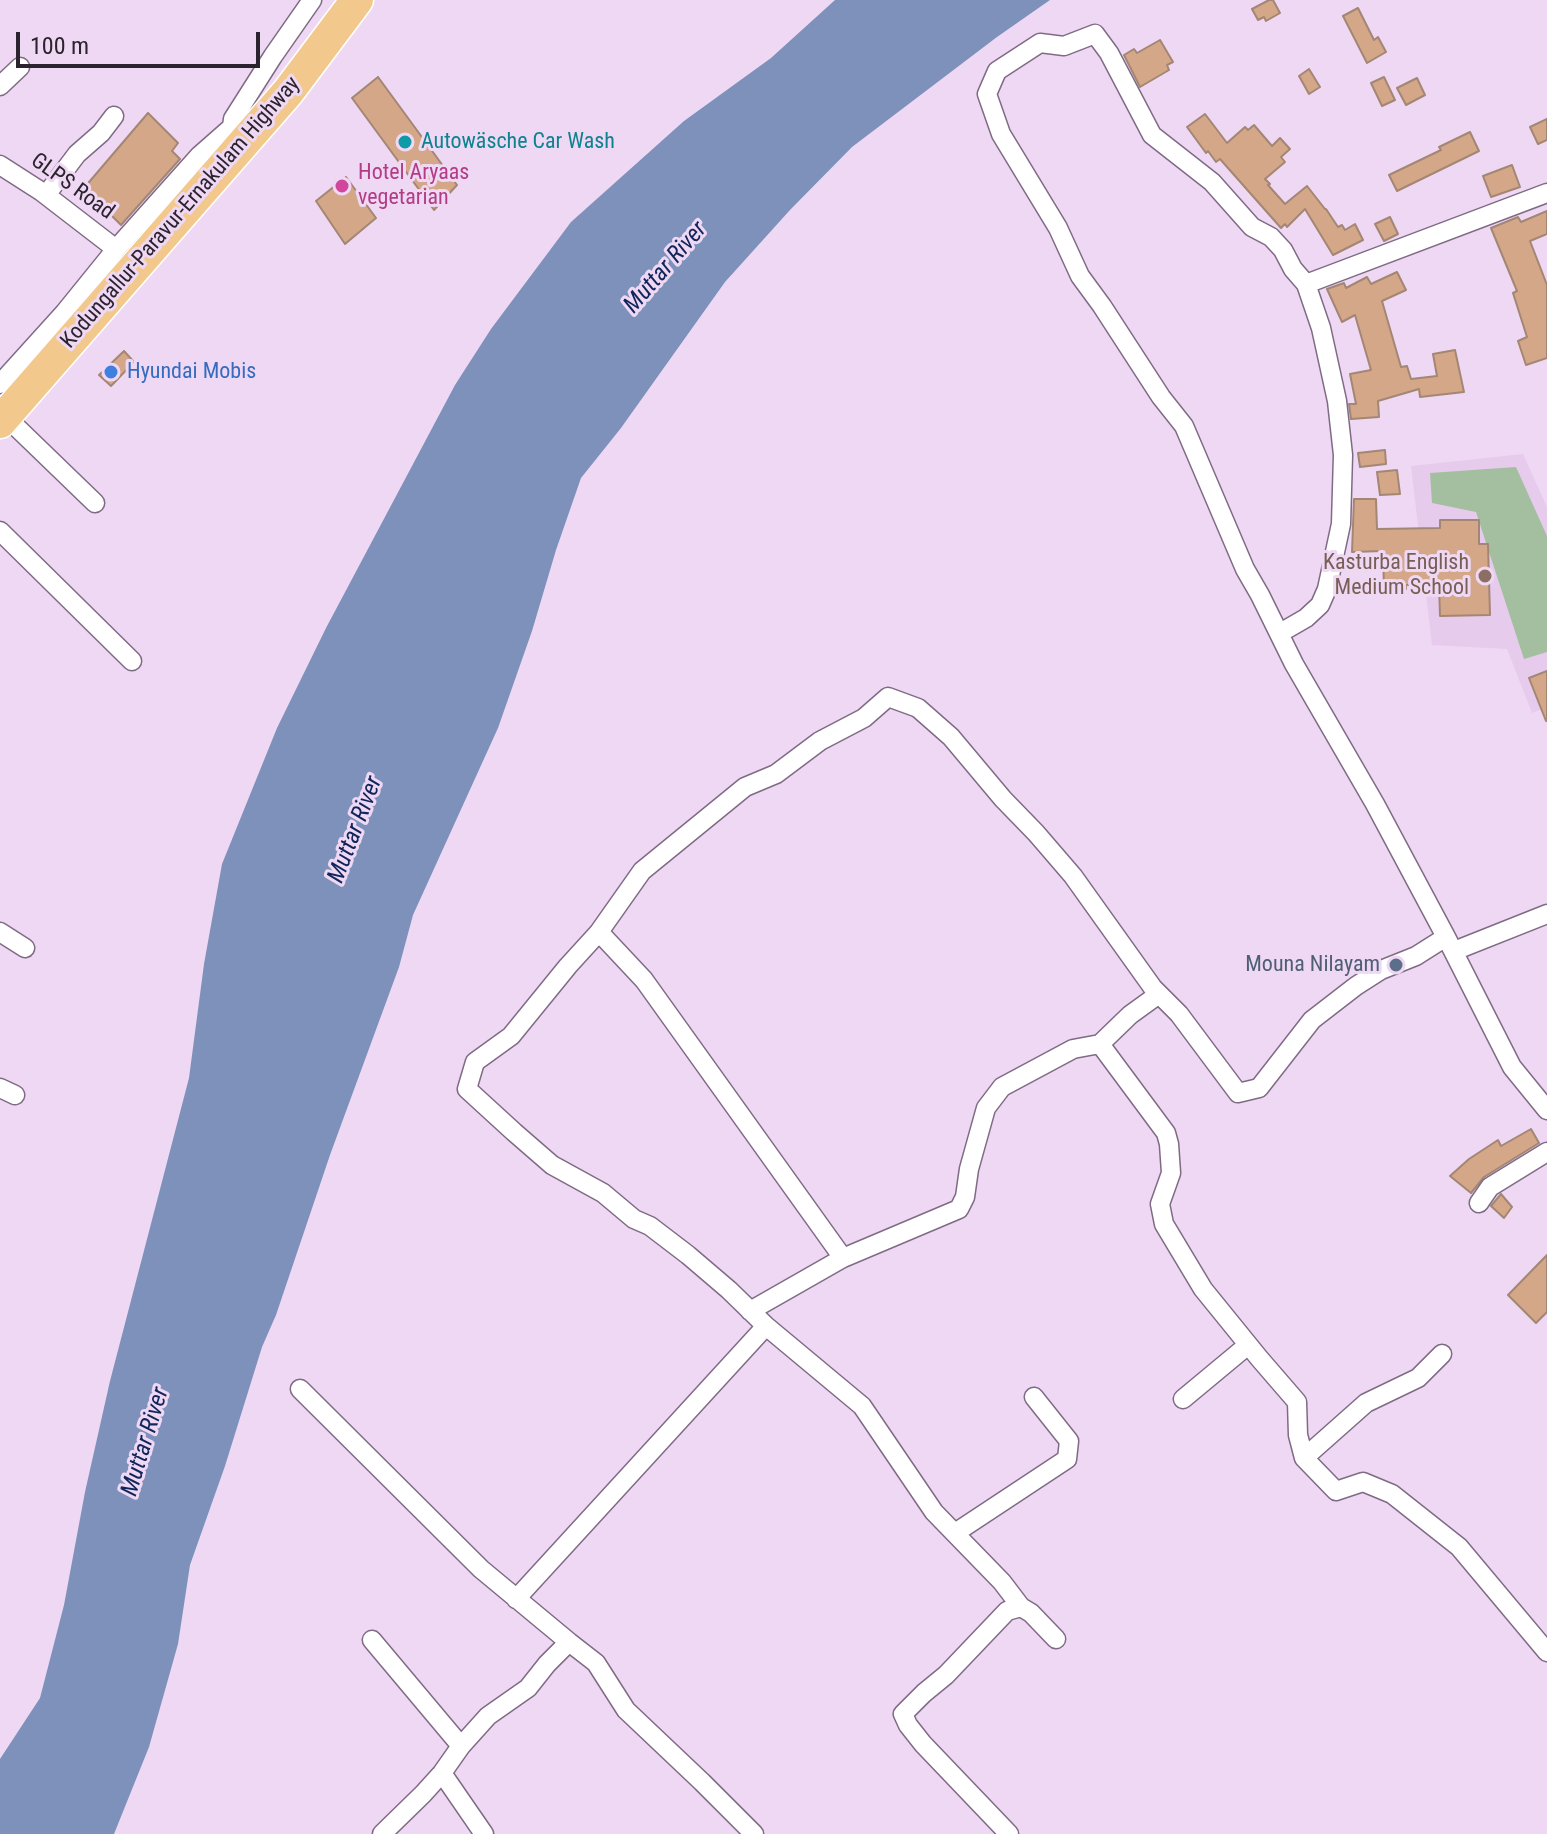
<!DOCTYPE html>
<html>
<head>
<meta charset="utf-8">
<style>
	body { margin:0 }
	#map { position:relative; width:1547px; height:1834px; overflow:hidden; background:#efd8f4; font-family:"Roboto Condensed",sans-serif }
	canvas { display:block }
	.scale { position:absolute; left:16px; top:32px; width:244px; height:36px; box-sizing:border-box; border:4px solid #2b232d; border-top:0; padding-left:10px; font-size:24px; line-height:28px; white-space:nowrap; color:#2b232d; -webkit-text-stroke:6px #efd8f4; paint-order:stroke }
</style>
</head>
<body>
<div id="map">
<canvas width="1547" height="1834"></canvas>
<div class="scale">100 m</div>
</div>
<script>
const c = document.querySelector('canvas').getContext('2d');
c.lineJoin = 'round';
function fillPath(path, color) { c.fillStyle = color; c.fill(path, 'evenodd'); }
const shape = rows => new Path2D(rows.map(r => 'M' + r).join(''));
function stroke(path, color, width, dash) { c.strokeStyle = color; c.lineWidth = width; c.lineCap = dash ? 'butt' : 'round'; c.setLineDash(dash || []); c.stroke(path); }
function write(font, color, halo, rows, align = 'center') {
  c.font = font + ' "Roboto Condensed",sans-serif'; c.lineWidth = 6; c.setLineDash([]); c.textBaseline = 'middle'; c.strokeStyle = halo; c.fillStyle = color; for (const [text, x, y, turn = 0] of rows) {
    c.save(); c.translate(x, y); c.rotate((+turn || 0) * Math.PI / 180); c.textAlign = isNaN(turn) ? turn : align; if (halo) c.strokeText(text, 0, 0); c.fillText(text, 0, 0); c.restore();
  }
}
fillPath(shape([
	[1523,454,1547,507,1547,707,1532,713,1507,649,1432,645,1411,466]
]), '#e6cbec');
fillPath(shape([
	[1516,467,1547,536,1547,652,1524,659,1476,512,1432,503,1430,473]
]), '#a3bfa0');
fillPath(shape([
	[835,0,1050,0,997,37,852,147,790,210,725,282,621,428,581,478,556,550,532,631,498,728,413,915,399,967,330,1155,276,1315,262,1347,225,1466,190,1565,178,1644,149,1747,114,1834,0,1834,0,1759,40,1698,64,1605,85,1492,110,1381,189,1078,204,964,222,864,277,728,326,628,455,385,491,329,571,222,684,121,771,58]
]), '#7d91bb');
const building = shape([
	[1269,0,1273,0,1280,13,1266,21,1264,17,1258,20,1252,9,1269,0],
	[1358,8,1374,40,1378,37,1386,52,1367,63,1343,16,1358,8],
	[1160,40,1173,62,1167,65,1169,70,1140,87,1124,55,1134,49,1137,53,1160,40],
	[1309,69,1320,87,1309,94,1299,76,1309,69],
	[378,77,457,185,434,210,352,98,378,77],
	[1384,77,1395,100,1382,106,1371,83,1384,77],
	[1417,78,1425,95,1406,105,1397,88,1417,78],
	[148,113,178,143,172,151,180,159,121,225,84,188,148,113],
	[1205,114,1227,143,1245,127,1248,130,1254,125,1272,146,1280,138,1290,149,1281,157,1285,162,1265,179,1270,184,1268,185,1285,204,1307,186,1325,209,1326,209,1338,227,1342,225,1345,230,1355,224,1363,240,1333,255,1305,209,1287,227,1285,224,1281,228,1220,159,1216,162,1208,151,1206,153,1187,127,1205,114],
	[1547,119,1547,140,1538,144,1530,127,1547,119],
	[1470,132,1479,151,1397,191,1389,175,1441,150,1439,147,1470,132],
	[1512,165,1520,187,1491,197,1483,176,1512,165],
	[346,177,376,218,345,244,316,201,346,177],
	[1547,211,1547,234,1530,241,1547,285,1547,358,1526,365,1518,341,1527,337,1513,293,1517,291,1491,228,1518,217,1521,222,1547,211],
	[1390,217,1398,234,1384,241,1375,224,1390,217],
	[1397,272,1406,290,1382,301,1401,367,1407,366,1411,379,1437,376,1433,354,1455,350,1464,392,1420,397,1419,389,1378,401,1379,417,1351,419,1349,404,1356,404,1350,374,1371,370,1355,315,1342,322,1327,289,1344,283,1346,288,1367,277,1371,284,1397,272],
	[124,351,134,362,111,386,99,375,124,351],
	[1385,450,1386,464,1360,467,1358,453,1385,450],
	[1397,470,1400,494,1380,495,1377,472,1397,470],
	[1354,499,1376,499,1377,529,1440,528,1440,520,1479,520,1479,544,1488,544,1490,615,1440,616,1439,584,1406,585,1406,589,1384,590,1383,551,1352,552,1354,499],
	[1547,671,1547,721,1546,721,1529,678,1547,671],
	[1531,1129,1539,1143,1484,1177,1471,1193,1450,1176,1469,1159,1498,1140,1501,1146,1531,1129],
	[1501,1194,1512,1207,1504,1218,1491,1206,1501,1194],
	[1547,1255,1547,1312,1536,1323,1508,1295,1547,1255]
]);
fillPath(building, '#d5a789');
stroke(building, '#a38674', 2);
const minor = shape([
	[0,86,20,67],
	[0,165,42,192,116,249],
	[46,195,77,154,101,133,114,116],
	[1306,284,1293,269,1283,250,1271,237,1252,227,1212,182,1152,135,1109,53,1095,34,1064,46,1040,43,997,71,987,94,1001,134,1058,228,1080,276,1102,306,1161,397,1184,426,1245,569,1260,595,1294,664,1375,804,1446,937,1512,1067,1547,1110],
	[0,384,65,312,116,249,199,156,232,127,233,119,273,56,312,0],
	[5,416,95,503],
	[0,531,132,661],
	[1280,633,1306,618,1320,605,1327,589,1341,524,1343,455,1337,401,1321,328,1306,284,1547,193],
	[0,932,25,948],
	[599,932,644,980,843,1258],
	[1454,951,1547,914],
	[1100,1044,1166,1133,1169,1144,1171,1173,1160,1204,1164,1224,1203,1289,1259,1358,1297,1402,1298,1435,1304,1458,1336,1491,1363,1482,1392,1494,1459,1547,1547,1652],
	[0,1088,15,1095],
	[1479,1203,1490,1187,1547,1152],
	[750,1311,843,1258,959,1209,965,1197,969,1169,986,1108,1002,1087,1073,1049,1100,1044,1130,1015,1159,994],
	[300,1389,481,1569,569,1642],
	[1183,1399,1248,1345],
	[1304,1458,1366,1403,1418,1378,1442,1354],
	[955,1533,1067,1459,1069,1441,1034,1397],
	[516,1599,766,1326],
	[1021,1607,1002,1582,934,1512,862,1406,766,1326,729,1290,688,1255,650,1226,634,1219,603,1193,552,1165,514,1132,467,1089,475,1062,511,1036,568,966,599,932,642,871,745,787,776,774,820,741,864,718,888,697,918,708,951,737,1003,799,1036,833,1073,876,1153,988,1179,1014,1238,1093,1259,1088,1312,1020,1356,986,1381,970,1416,956,1446,937],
	[372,1640,461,1746],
	[442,1773,484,1834],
	[382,1834,423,1794,442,1773,461,1746,488,1716,528,1688,547,1664,569,1642,596,1663,626,1710,702,1782,754,1834],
	[1009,1834,923,1744,908,1725,903,1714,924,1693,946,1675,1007,1611,1021,1607,1031,1613,1056,1639]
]);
const trunk = shape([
	[0,422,288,92,357,0]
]);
stroke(minor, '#7f6b84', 21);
stroke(trunk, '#fff', 35);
stroke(minor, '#fff', 18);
stroke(trunk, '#f2c88c', 32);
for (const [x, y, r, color] of [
	[405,142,8,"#0f9aa8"],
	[342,186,8,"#d1479c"],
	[111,372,8,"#3f7fe0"],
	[1485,576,8,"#8d6e63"],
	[1396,965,8,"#5c6f8a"]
]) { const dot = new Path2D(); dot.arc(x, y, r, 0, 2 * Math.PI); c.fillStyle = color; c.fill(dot); stroke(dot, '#efd8f4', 3); }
write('22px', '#0d838f', '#efd8f4', [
	["Autowäsche Car Wash",421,142]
], 'left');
write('22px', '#b23c85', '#efd8f4', [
	["Hotel Aryaas",358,173],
	["vegetarian",358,198]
], 'left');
write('22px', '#2b232d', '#efd8f4', [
	["GLPS Road",72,187,36],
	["Kodungallur-Paravur-Ernakulam Highway",181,213,-49]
]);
write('22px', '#366cbe', '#efd8f4', [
	["Hyundai Mobis",127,372]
], 'left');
write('22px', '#785e54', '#efd8f4', [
	["Kasturba English",1469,563],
	["Medium School",1469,588]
], 'right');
write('22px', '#4e5e75', '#efd8f4', [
	["Mouna Nilayam",1380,965]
], 'right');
write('italic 24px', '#102559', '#efd8f4', [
	["Muttar River",666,268,-49],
	["Muttar River",356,830,-69],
	["Muttar River",146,1442,-73]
]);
</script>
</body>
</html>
